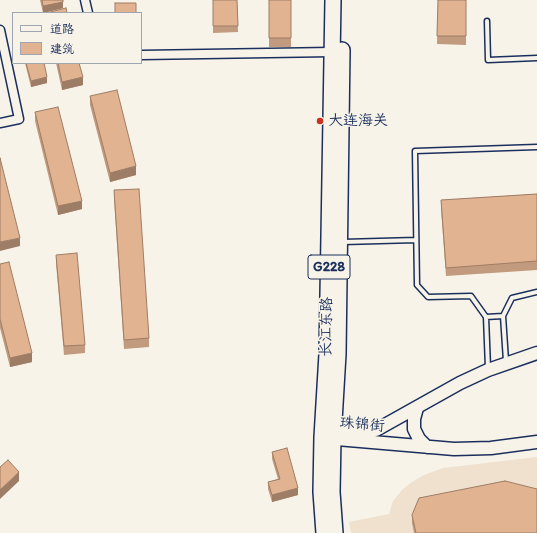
<!DOCTYPE html>
<html>
<head>
<meta charset="utf-8">
<style>
	body { margin:0 }
	#map { position:relative; width:537px; height:533px; overflow:hidden; background:#f7f3e8; font-family:Itim,"LXGW WenKai TC",sans-serif }
	canvas { display:block }
	.legend { position:absolute; left:12px; top:12px; width:130px; height:52px; box-sizing:border-box; background:#f7f3e8; border:1px solid #9fa5b1; margin:0; padding:5px 7px; list-style:none; font-size:12px; color:#1b2f5e }
	.legend li { display:flex; align-items:center; gap:8px; height:20px }
	.legend b { width:20px; border:1px solid #9fa5b1 }
</style>
</head>
<body>
<div id="map">
<canvas width="537" height="533"></canvas>
<ul class="legend">
<li><b style="height:5px;background:#f7f3e8"></b>道路</li>
<li><b style="height:11px;background:#e1b391"></b>建筑</li>
</ul>
</div>
<script>
const c = document.querySelector('canvas').getContext('2d');
c.lineJoin = 'round';
function fillPath(path, color) { c.fillStyle = color; c.fill(path, 'evenodd'); }
const shape = rows => new Path2D(rows.map(r => 'M' + r).join(''));
function stroke(path, color, width, dash) { c.strokeStyle = color; c.lineWidth = width; c.lineCap = dash ? 'butt' : 'round'; c.setLineDash(dash || []); c.stroke(path); }
function write(font, color, halo, rows, align = 'center') {
  c.font = font + ' Itim,"LXGW WenKai TC",sans-serif'; c.lineWidth = 3.5; c.setLineDash([]); c.textBaseline = 'middle'; c.strokeStyle = halo; c.fillStyle = color; for (const [text, x, y, turn = 0] of rows) {
    c.save(); c.translate(x, y); c.rotate((+turn || 0) * Math.PI / 180); c.textAlign = isNaN(turn) ? turn : align; if (halo) c.strokeText(text, 0, 0); c.fillText(text, 0, 0); c.restore();
  }
}
fillPath(shape([
	[537,457,537,533,351,533,349,522,389,514,393,501,403,489,412,482,424,475,443,468]
]), '#f0e0ce');
const lane = shape([
	[487,21,488,60,537,58],
	[343,242,416,240],
	[503,316,486,317,471,296,428,297,417,285,415,151,537,147],
	[486,317,488,368],
	[506,361,503,316,512,298,537,292]
]);
const street = shape([
	[85,0,88,13],
	[0,30,19,119,0,123],
	[141,55,332,52]
]);
const secondary = shape([
	[417,408,414,419,414,429,419,439,427,447],
	[326,435,334,430,367,432,376,430,460,383,488,370,537,353],
	[325,438,454,449,491,448,537,442]
]);
const highway = shape([
	[324,533,321,492,322,437,327,354,333,0],
	[335,533,332,492,333,438,338,354,342,50]
]);
stroke(lane, '#1b2f5e', 7);
stroke(street, '#1b2f5e', 11);
stroke(secondary, '#1b2f5e', 15);
stroke(highway, '#1b2f5e', 18);
stroke(lane, '#f7f3e8', 4);
stroke(street, '#f7f3e8', 8);
stroke(secondary, '#f7f3e8', 12);
stroke(highway, '#f7f3e8', 15);
fillPath(shape([
	[40,0,63,0,63,8,43,13],
	[213,0,237,0,238,32,213,33],
	[269,0,291,0,291,47,269,47],
	[438,0,466,0,466,45,437,44],
	[25,63,44,63,47,83,31,87],
	[56,63,79,63,83,85,62,90],
	[90,96,136,175,110,182,90,105],
	[35,112,82,209,58,215,35,121],
	[114,190,149,338,149,347,124,349,114,199],
	[537,194,537,270,446,276,441,209,441,200],
	[56,255,85,345,85,353,64,355,56,263],
	[0,264,32,362,10,367,0,328],
	[272,452,298,495,272,502,268,489,268,482,278,479,272,459],
	[412,515,537,533,414,533,412,523]
]), '#c29a7d');
fillPath(shape([
	[63,2,63,8,43,13,43,6],
	[47,77,47,83,31,87,31,81],
	[83,77,83,85,62,90,62,82],
	[136,166,136,175,110,182,110,173],
	[82,201,82,209,58,215,58,206],
	[20,238,20,246,0,251,0,242],
	[32,353,32,362,10,367,10,358],
	[19,472,19,481,0,499,0,490],
	[298,488,298,495,272,502,272,495]
]), '#9e7d66');
const building = shape([
	[42,0,63,0,63,2,43,6,42,0],
	[213,0,237,0,238,26,213,26,213,0],
	[269,0,291,0,291,38,269,38,269,0],
	[438,0,466,0,466,36,437,36,438,0],
	[115,3,136,3,136,13,115,13,115,3],
	[66,8,67,13,46,13,66,8],
	[26,63,44,63,47,77,31,81,26,63],
	[58,63,79,63,83,77,62,82,58,63],
	[117,90,136,166,110,173,90,96,117,90],
	[58,107,82,201,58,206,35,112,58,107],
	[0,158,20,238,0,242,0,158],
	[139,189,149,338,124,340,114,190,139,189],
	[537,194,537,261,446,268,441,200,537,194],
	[77,253,85,345,64,346,56,255,77,253],
	[9,262,32,353,10,358,0,319,0,264,9,262],
	[287,448,298,488,272,495,268,482,280,479,272,452,287,448],
	[8,460,19,472,0,490,0,467,8,460],
	[505,481,537,489,537,533,416,533,412,515,419,498,505,481]
]);
fillPath(building, '#e1b391');
stroke(building, '#9e7d66', 1);
for (const [x, y, r, color] of [
	[320,121,4,"#c8321e"]
]) { const dot = new Path2D(); dot.arc(x, y, r, 0, 2 * Math.PI); c.fillStyle = color; c.fill(dot); stroke(dot, '#f7f3e8', 1.5); }
for (const [x, y, w] of [
	[329,267,42]
]) { const box = new Path2D(); box.roundRect(x - w / 2, y - 12, w, 24, 3); c.fillStyle = '#f7f3e8'; c.fill(box); stroke(box, '#1b2f5e', 1); }
write('bold 14px', '#1b2f5e', null, [
	["G228",329,267]
]);
write('15px', '#1b2f5e', '#f7f3e8', [
	["大连海关",328,121]
], 'left');
write('15px', '#1b2f5e', '#f7f3e8', [
	["长江东路",327,327,-89],
	["珠锦街",362,425,5]
]);
</script>
</body>
</html>
